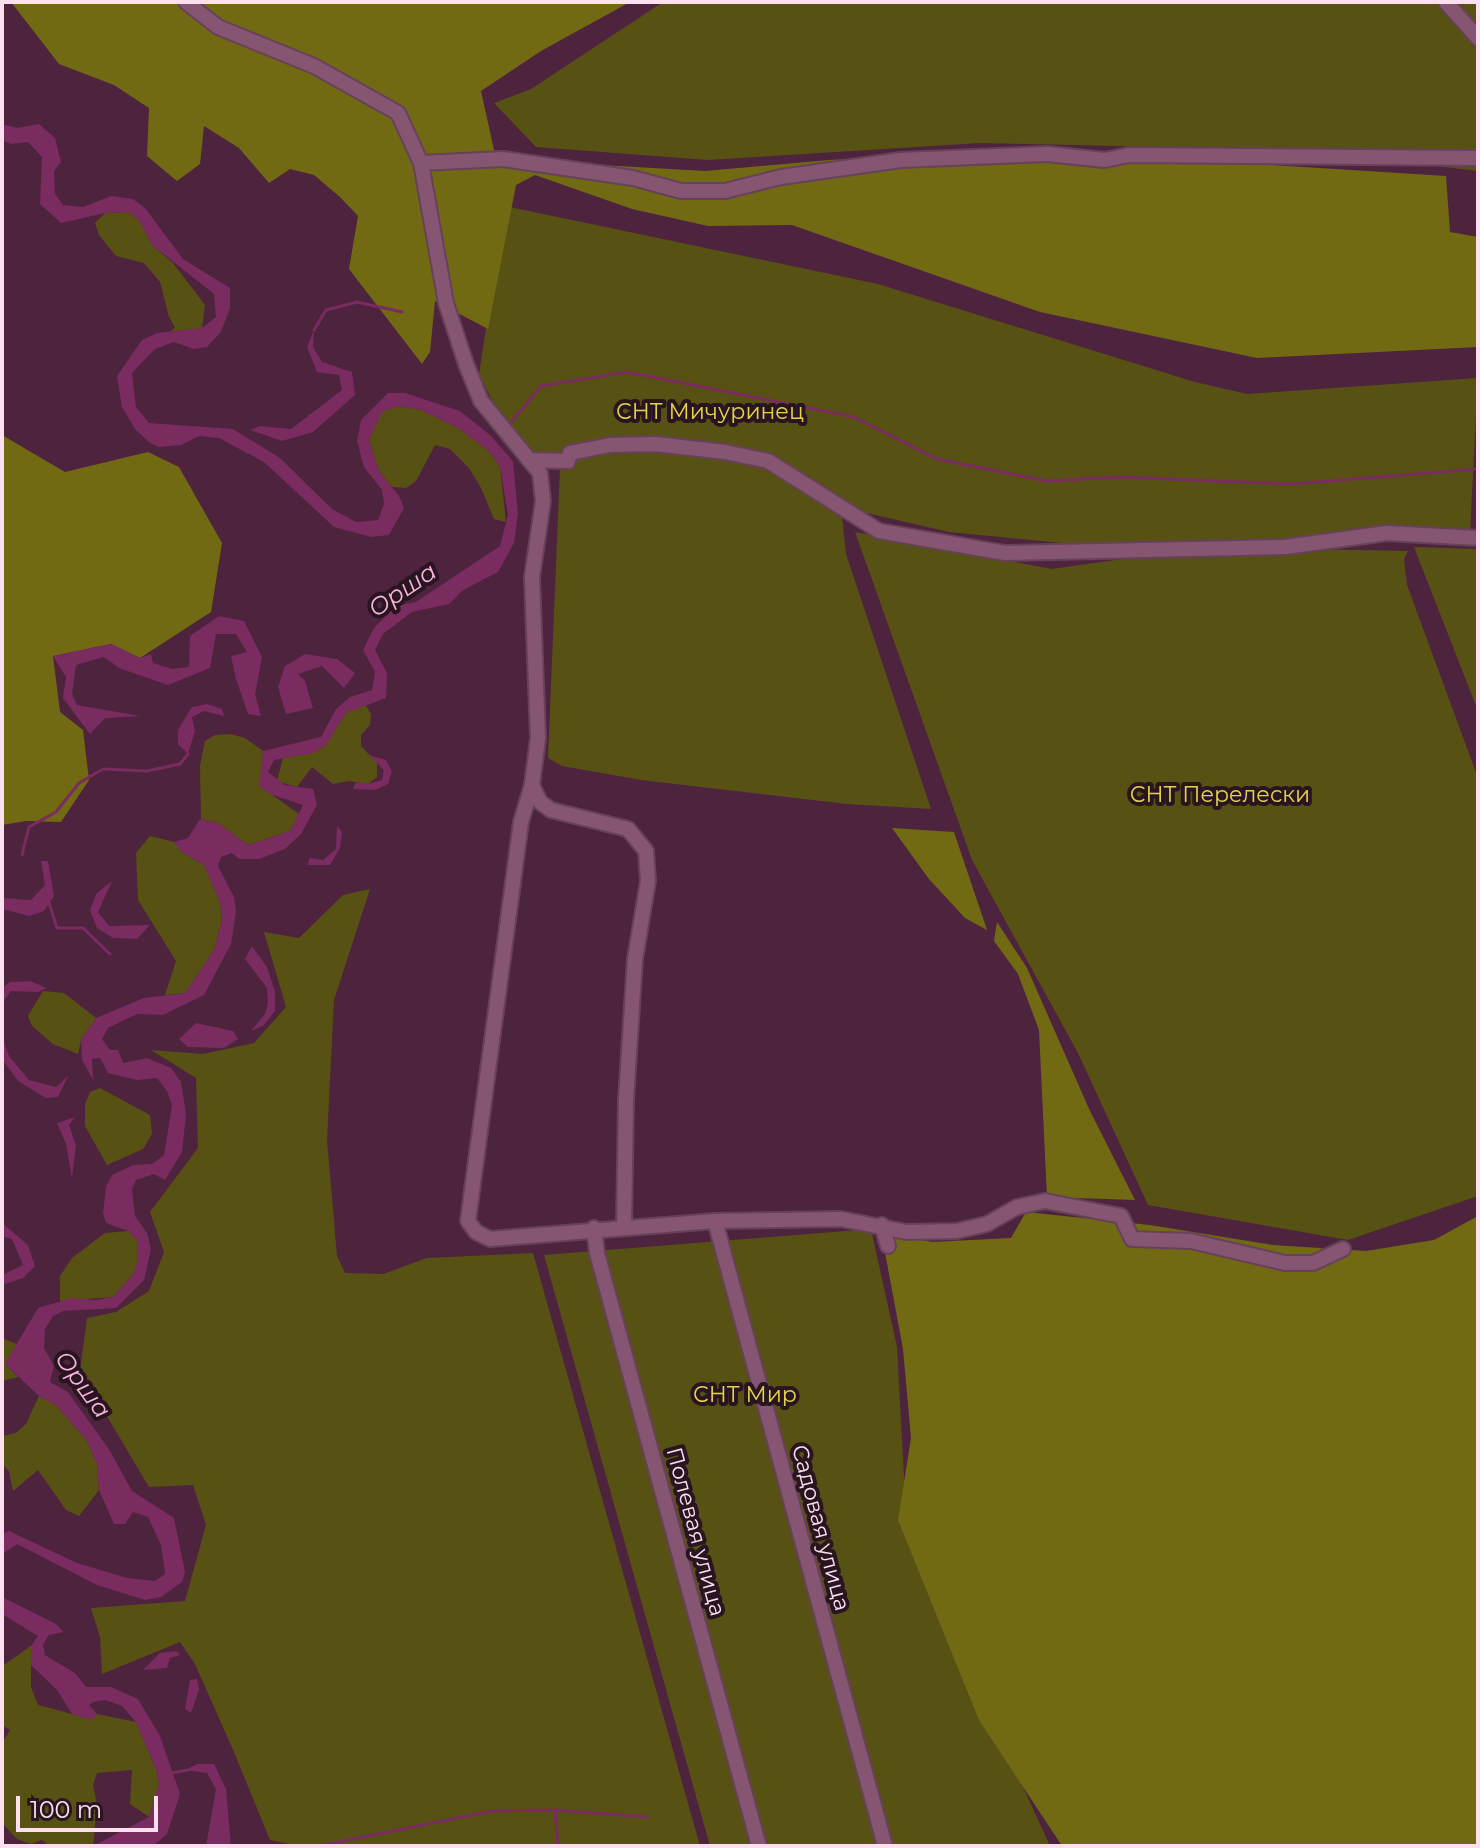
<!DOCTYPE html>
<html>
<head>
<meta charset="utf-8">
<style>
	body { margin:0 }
	#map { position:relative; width:1480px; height:1848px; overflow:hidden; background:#4e233e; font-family:Montserrat,sans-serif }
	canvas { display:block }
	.frame { position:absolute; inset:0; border:4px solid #fde0f0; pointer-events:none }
	.scale { position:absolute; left:16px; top:1796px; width:142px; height:36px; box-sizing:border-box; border:4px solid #fde0f0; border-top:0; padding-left:10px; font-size:24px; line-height:28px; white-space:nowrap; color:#fde0f0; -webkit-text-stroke:6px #281520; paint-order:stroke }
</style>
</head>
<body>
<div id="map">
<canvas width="1480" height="1848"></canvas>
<div class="frame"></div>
<div class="scale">100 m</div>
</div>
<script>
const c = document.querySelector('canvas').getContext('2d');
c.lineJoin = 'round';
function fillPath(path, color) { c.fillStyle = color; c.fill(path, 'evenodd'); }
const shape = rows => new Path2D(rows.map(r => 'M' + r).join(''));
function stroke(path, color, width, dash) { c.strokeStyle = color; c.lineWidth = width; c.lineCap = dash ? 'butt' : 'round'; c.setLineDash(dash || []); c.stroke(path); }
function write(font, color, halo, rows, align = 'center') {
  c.font = font + ' Montserrat,sans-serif'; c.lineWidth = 8; c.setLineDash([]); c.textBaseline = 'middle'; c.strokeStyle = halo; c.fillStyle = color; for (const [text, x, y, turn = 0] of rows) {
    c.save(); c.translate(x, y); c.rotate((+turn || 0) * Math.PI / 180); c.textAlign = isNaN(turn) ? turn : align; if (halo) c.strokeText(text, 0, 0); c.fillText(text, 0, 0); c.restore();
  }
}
fillPath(shape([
	[663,2,1478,2,1478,171,1300,150,980,143,708,160,536,147,494,103,531,89],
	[505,206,878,284,1195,382,1247,394,1478,378,1470,533,1289,543,1093,546,949,532,841,507,846,554,931,809,847,804,641,780,562,766,548,758,560,468,518,453,479,374],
	[128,212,139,220,152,245,173,263,205,305,202,328,170,332,175,327,169,317,160,282,144,263,116,256,99,235,95,223,105,213],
	[398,406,421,410,458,428,489,451,500,467,506,522,494,519,481,488,469,468,450,449,435,445,416,481,406,488,392,487,379,471,369,440,381,412],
	[855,532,1052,569,1207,547,1408,551,1404,559,1407,585,1478,778,1478,1196,1348,1240,1148,1205,1078,1053,972,860],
	[1414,547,1478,549,1478,711],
	[365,704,371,714,370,725,361,735,361,746,377,763,377,777,368,784,349,781,333,784,312,767,297,787,277,781,283,758,313,753,326,745,345,713],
	[230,734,245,738,263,751,260,786,299,814,290,831,248,845,218,823,201,819,200,766,205,741,215,735],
	[150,836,174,842,182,852,204,865,220,902,222,919,214,950,185,993,165,995,176,961,138,900,136,853],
	[370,889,334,1000,327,1140,337,1256,345,1273,383,1274,427,1258,533,1253,700,1846,298,1846,270,1840,234,1752,195,1664,180,1642,102,1674,100,1637,91,1608,185,1601,206,1525,193,1485,149,1487,80,1371,87,1318,116,1312,149,1291,164,1252,150,1212,198,1148,196,1078,151,1050,203,1054,254,1043,286,1007,264,932,299,938,343,895],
	[43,991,64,993,96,1018,81,1040,78,1054,53,1044,32,1026,28,1016],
	[100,1088,150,1115,152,1134,143,1149,107,1165,85,1126,85,1104,90,1092],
	[871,1229,897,1347,907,1533,1050,1846,710,1846,544,1255],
	[128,1231,137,1240,138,1259,134,1273,113,1297,60,1301,60,1276,72,1258,105,1233],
	[2,1338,17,1344,5,1364,18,1377,2,1381],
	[39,1396,57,1406,87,1441,97,1464,99,1490,79,1516,66,1510,38,1470,13,1491,9,1471,2,1464,2,1436,16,1433,26,1424],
	[31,1646,31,1687,38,1705,91,1719,97,1714,136,1722,157,1772,159,1785,149,1817,130,1804,132,1770,97,1773,93,1785,97,1804,93,1846,49,1846,42,1840,31,1844,17,1839,2,1823,2,1743,10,1730,2,1725,2,1666]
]), '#585114');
fillPath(shape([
	[11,2,630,2,541,51,481,91,496,159,705,171,829,160,1035,150,1446,176,1450,232,1478,237,1478,347,1257,358,1040,312,792,225,708,226,632,209,535,175,516,185,488,329,435,301,430,352,422,364,349,269,358,216,340,197,314,175,290,169,269,183,239,148,204,126,200,164,177,181,147,156,149,108,114,85,59,64],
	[2,435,65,472,148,452,179,467,222,543,211,612,140,658,111,644,53,656,60,712,83,730,89,780,61,822,26,821,2,825],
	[892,828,954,832,987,930,965,918,929,879],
	[997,922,1027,968,1090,1111,1135,1200,1047,1197,1039,1030,1018,974,994,941],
	[1026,1212,1150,1225,1273,1245,1366,1251,1434,1240,1478,1216,1478,1846,1062,1846,979,1720,898,1520,911,1438,903,1349,881,1231,932,1242,1011,1238]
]), '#726a13');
fillPath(shape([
	[2,124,17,128,39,124,55,138,61,162,54,171,55,194,63,205,83,207,111,196,133,199,145,208,183,259,230,288,230,308,221,332,207,347,194,349,174,342,155,349,132,373,136,407,149,423,233,429,280,458,332,509,356,522,378,520,384,504,382,490,364,467,357,441,361,420,388,393,405,393,460,411,490,435,513,461,518,514,514,543,498,572,463,590,449,604,412,612,383,634,375,650,387,673,386,698,346,713,326,745,314,753,274,760,268,772,285,785,313,789,317,805,301,834,285,849,259,859,239,859,232,853,221,857,218,866,234,897,236,912,231,944,204,995,163,1015,137,1014,108,1028,102,1039,110,1050,118,1050,123,1063,147,1058,171,1068,181,1082,186,1114,182,1152,165,1180,154,1174,136,1180,132,1189,135,1216,147,1233,151,1249,144,1280,116,1308,63,1311,53,1316,45,1329,44,1348,54,1366,50,1382,68,1392,110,1451,132,1491,174,1518,185,1572,182,1582,161,1597,145,1600,97,1585,17,1544,2,1554,2,1534,9,1531,77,1563,127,1578,155,1581,165,1574,161,1545,148,1517,133,1512,125,1524,114,1524,99,1490,97,1464,87,1441,57,1406,39,1396,5,1364,38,1308,72,1298,95,1300,113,1297,134,1273,138,1259,137,1240,128,1231,106,1223,103,1213,106,1187,112,1175,133,1165,152,1164,164,1155,172,1105,167,1091,157,1078,137,1080,108,1073,100,1058,92,1059,93,1080,82,1060,81,1040,96,1018,144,998,185,993,214,950,222,919,220,902,204,865,182,852,174,842,188,838,200,819,218,823,248,845,290,831,303,805,270,794,259,786,263,751,321,737,336,709,350,697,372,690,375,672,363,650,374,628,396,606,416,602,500,546,508,515,500,467,489,451,458,428,421,410,398,406,382,412,369,440,379,471,399,496,404,508,389,535,371,537,334,527,264,462,219,438,199,436,181,445,159,447,150,443,135,429,122,407,117,376,142,340,157,333,202,328,216,317,214,294,152,245,139,220,128,212,105,213,61,223,40,204,42,157,28,142,11,144,2,140],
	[314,330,313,347,322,362,352,372,355,395,313,432,282,441,250,430,260,426,291,429,342,390,339,375,317,372,307,347],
	[219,616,244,621,262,657,255,694,261,716,248,714,236,679,231,656,247,652,236,634,216,634,210,668,168,685,119,668,104,657,76,665,72,694,77,705,140,716,105,718,90,734,63,698,66,677,53,656,111,644,140,658,151,654,153,663,172,669,189,667,190,636],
	[305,654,337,659,355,673,344,688,322,666,298,674,305,681,313,708,286,714,278,687,285,666],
	[207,704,222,709,224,716,204,711,192,717,195,731,188,754,178,744,178,730,192,707],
	[369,755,386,760,392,771,388,784,375,790,353,789,356,782,368,784,382,780,384,770],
	[337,826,342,832,340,848,330,865,308,865,309,858,323,860,336,849],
	[41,861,48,861,54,896,44,911,29,916,2,909,2,898,31,900,45,885],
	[112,881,98,912,109,926,150,925,137,939,113,938,97,928,90,910,96,894],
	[252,946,267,967,275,992,275,1011,263,1026,251,1031,265,1014,268,1002,267,988,245,959],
	[30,981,47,988,38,992,11,991,2,1003,2,988,10,982],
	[196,1023,233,1031,238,1039,224,1048,188,1047,179,1039],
	[2,1036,9,1056,29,1080,56,1087,68,1076,58,1097,46,1098,18,1081,2,1059],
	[75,1117,69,1125,76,1145,72,1178,66,1144,57,1123],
	[2,1223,28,1245,35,1266,23,1278,2,1285,2,1275,23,1265,12,1239,2,1236],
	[2,1597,56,1624,63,1632,49,1635,43,1644,45,1655,75,1673,86,1687,111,1687,138,1699,160,1736,180,1794,167,1834,153,1846,93,1846,149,1817,159,1785,157,1772,136,1722,122,1706,105,1700,93,1702,89,1705,97,1714,91,1720,72,1714,57,1690,31,1665,31,1646,38,1636,2,1614],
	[176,1651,180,1655,170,1658,167,1668,143,1670,160,1653],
	[197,1679,199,1690,191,1713,185,1709,190,1680],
	[197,1764,214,1764,226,1789,231,1846,206,1846,216,1789,207,1773,185,1770]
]), '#7a2b5f');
stroke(shape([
	[314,330,326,310,357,302,402,312],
	[508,426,541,386,627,372,854,417,937,459,1046,481,1120,477,1291,484,1478,469],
	[22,855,29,827,56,812,79,783,103,769,147,771,180,764,188,754],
	[49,903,57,928,83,928,110,954],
	[172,1773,188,1770],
	[555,1810,558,1846],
	[318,1846,492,1811,555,1810,647,1817]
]), '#7a2b5f', 3);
const minor = shape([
	[186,2,218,27,314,66,398,113,421,163,446,303,466,364,481,401,540,473,543,501,532,577,538,738,532,785,521,822,468,1221,476,1232,490,1239,715,1221,841,1219,906,1232,957,1231,987,1224,1017,1207,1045,1201,1121,1216,1132,1239,1191,1241,1285,1263,1313,1263,1343,1249],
	[1446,2,1478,38],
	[421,163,503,159,633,178,681,191,725,191,781,177,901,160,1047,154,1105,160,1129,155,1478,158],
	[529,460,568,461,570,453,610,445,655,444,725,452,768,461,879,531,1005,553,1285,547,1387,533,1478,538],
	[532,785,540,802,551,810,628,829,646,851,648,881,635,959,626,1100,624,1226],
	[715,1221,885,1846],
	[882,1225,888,1246],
	[594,1228,597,1253,759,1846]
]);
stroke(minor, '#67415a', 18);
stroke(minor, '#855572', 14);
write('22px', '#e3d447', '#281520', [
	["СНТ Мичуринец",710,413],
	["СНТ Перелески",1220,796],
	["СНТ Мир",745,1396]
]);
write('22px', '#fde0f0', '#281520', [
	["Садовая улица",820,1528,75],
	["Полевая улица",695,1532,75]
]);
write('italic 24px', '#f8b4dc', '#281520', [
	["Орша",403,591,-34],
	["Орша",82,1385,54]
]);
</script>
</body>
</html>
